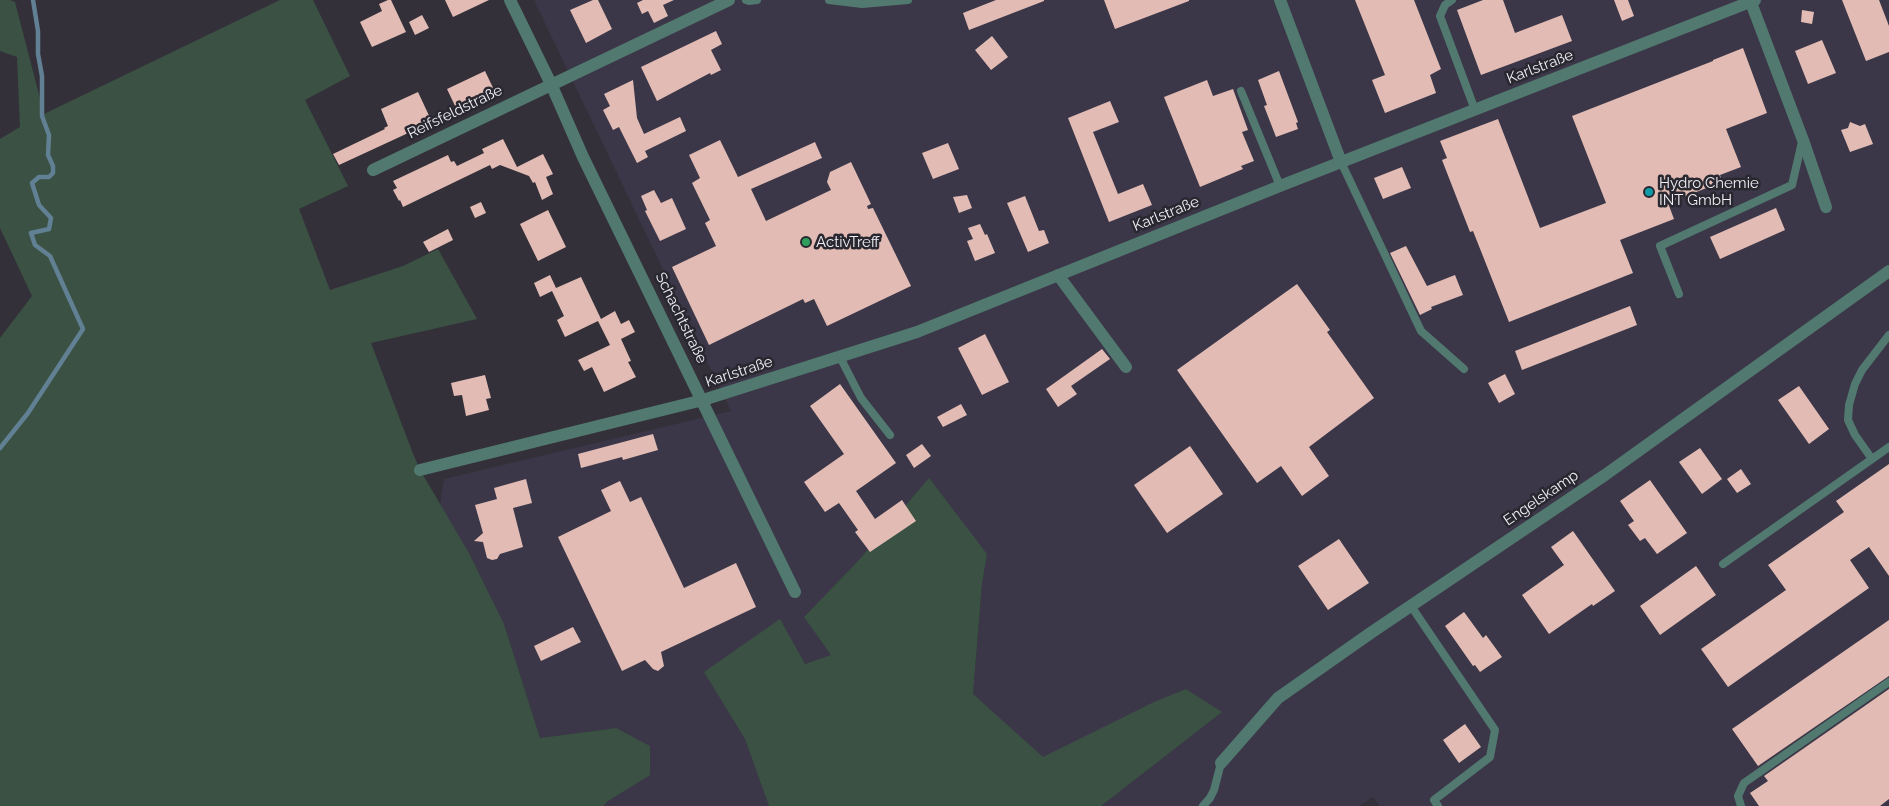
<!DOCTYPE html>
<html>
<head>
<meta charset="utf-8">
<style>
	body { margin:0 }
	canvas { display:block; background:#333039 }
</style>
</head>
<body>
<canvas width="1889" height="806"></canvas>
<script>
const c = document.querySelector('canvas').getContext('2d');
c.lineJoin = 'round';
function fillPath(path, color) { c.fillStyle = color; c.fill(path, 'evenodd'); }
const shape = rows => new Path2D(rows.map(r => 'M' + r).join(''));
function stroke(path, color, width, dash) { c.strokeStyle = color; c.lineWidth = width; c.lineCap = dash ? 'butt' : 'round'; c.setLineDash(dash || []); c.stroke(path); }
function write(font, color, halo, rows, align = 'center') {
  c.font = font + ' Raleway,sans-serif'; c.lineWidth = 5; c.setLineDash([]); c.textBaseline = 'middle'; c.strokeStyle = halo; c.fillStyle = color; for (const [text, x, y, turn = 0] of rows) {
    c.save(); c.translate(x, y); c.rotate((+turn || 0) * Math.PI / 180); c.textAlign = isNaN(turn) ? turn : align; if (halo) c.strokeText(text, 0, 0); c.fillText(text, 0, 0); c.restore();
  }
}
fillPath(shape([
	[534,0,1889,0,1889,806,1380,806,1373,797,1359,806,1101,806,1221,712,1186,689,1154,703,1043,758,973,694,982,584,987,554,859,560,804,617,832,655,805,664,704,671,745,739,769,806,603,806,608,801,616,728,540,738,504,624,469,553,440,505,444,479,731,411]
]), '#3b3748');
fillPath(shape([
	[0,0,10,0,15,2,44,114,280,0,313,0,350,76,305,100,348,186,299,209,330,290,403,266,438,249,477,319,371,343,412,451,420,470,469,553,504,624,540,738,616,728,650,746,650,775,608,801,603,806,0,806,0,338,32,296,0,228,0,139,20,127,17,57,0,51],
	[929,478,987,554,982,584,973,694,1043,757,1154,702,1186,689,1222,712,1101,806,769,806,745,739,704,672,780,619,805,664,831,655,804,617,859,560]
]), '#3a5143');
stroke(shape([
	[0,448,28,413,83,329,50,256,35,245,31,233,49,229,51,218,39,205,32,183,39,177,49,177,53,173,53,166,48,155,49,135,42,116,42,76,38,54,38,31,33,0]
]), '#628094', 4.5);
fillPath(shape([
	[388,0,391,0,406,32,372,47,360,22,382,11,379,4],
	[445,0,489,0,453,17],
	[593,0,598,0,612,29,586,43,570,10],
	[643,0,674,0,663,5,668,16,654,23,648,11,642,14,637,3],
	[996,0,1044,0,1044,1,969,30,963,13],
	[1104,0,1189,0,1189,1,1115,29],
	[1355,0,1414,0,1441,69,1430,75,1436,93,1385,113,1372,80,1385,75],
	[1483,0,1503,0,1515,33,1562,15,1572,41,1481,75,1457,10],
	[1614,0,1628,0,1634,16,1622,21],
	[1842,0,1879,0,1889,26,1889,52,1866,61],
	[1802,10,1814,12,1812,24,1801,22],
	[422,15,429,28,415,35,409,22],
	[716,31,722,44,711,50,721,70,711,75,710,73,657,101,641,67],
	[992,36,1008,57,991,70,975,50],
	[1822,40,1836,73,1808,84,1795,51],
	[1743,48,1767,113,1726,129,1741,167,1720,175,1722,182,1668,203,1674,219,1620,240,1633,273,1509,322,1473,231,1470,232,1442,160,1447,158,1440,141,1498,119,1540,228,1606,203,1572,116,1713,61,1713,60],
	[485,71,495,92,457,110,447,89],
	[1279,71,1298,122,1296,123,1298,129,1276,137,1264,106,1267,105,1258,80],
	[633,80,637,118,644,134,680,117,686,131,645,151,648,157,637,163,619,127,613,130,603,110,610,106,604,94],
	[1207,80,1213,96,1233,89,1248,130,1242,132,1254,161,1241,166,1243,169,1200,187,1164,97],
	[418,92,432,122,339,165,333,154,385,129,384,128,388,126,381,109],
	[1110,101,1119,122,1093,132,1118,194,1143,184,1152,205,1109,222,1068,118],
	[1850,122,1860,126,1865,124,1873,144,1850,152,1841,130,1848,128],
	[503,139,517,167,543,154,553,174,546,177,553,194,542,200,535,182,533,183,529,176,500,165,492,169,490,165,403,207,400,200,399,201,393,190,397,188,393,181,448,155,451,162,454,161,457,166,484,153,482,149],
	[720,140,738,177,815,142,822,158,751,189,766,221,831,190,827,182,830,172,851,162,871,204,867,206,868,209,873,208,911,286,827,326,814,299,805,303,803,299,709,345,672,267,716,246,705,223,710,220,692,183,700,178,689,155],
	[948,143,959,169,933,179,922,153],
	[1402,167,1411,188,1383,199,1374,178],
	[654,190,661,203,672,198,686,229,660,241,645,211,647,210,641,196],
	[967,195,972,208,959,213,953,197],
	[1025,196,1039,231,1044,230,1049,243,1028,252,1007,203],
	[481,202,486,213,475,218,470,207],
	[1776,208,1785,230,1720,259,1710,237],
	[548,210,566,247,538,261,520,224],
	[980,224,985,235,987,234,995,253,975,261,967,241,973,239,968,228],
	[448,229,453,240,429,252,423,242],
	[1406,246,1427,286,1455,275,1463,295,1431,307,1432,309,1420,315,1390,253],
	[550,275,556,288,581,277,601,319,615,311,621,324,629,320,635,332,621,339,631,361,628,362,636,377,604,392,592,367,584,371,578,360,610,345,598,321,565,337,557,320,564,316,552,291,540,297,534,283],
	[1297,284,1330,330,1327,332,1374,398,1309,447,1329,476,1302,496,1281,466,1257,483,1177,370],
	[1630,306,1637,325,1522,370,1515,351],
	[985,334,1009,382,982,395,958,348],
	[1102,349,1110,359,1071,386,1077,394,1058,407,1046,389],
	[1505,374,1515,394,1499,403,1488,383],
	[485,375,491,398,486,399,489,410,466,416,462,395,454,396,451,383],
	[840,384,896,463,856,491,875,519,902,500,916,521,870,552,855,532,858,530,839,503,825,512,804,482,844,454,810,406],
	[1799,386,1829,429,1809,444,1778,400],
	[961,404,967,415,943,427,937,417],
	[653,434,658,450,623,460,622,457,581,468,578,454],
	[922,444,931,456,914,468,906,455],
	[1190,446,1223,494,1167,533,1134,485],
	[1700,448,1722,479,1702,494,1679,462],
	[1889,464,1889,576,1869,547,1850,560,1869,588,1728,687,1701,649,1786,590,1768,565,1844,512,1836,501],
	[1741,469,1751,484,1737,493,1727,479],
	[526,479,532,503,513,508,523,547,500,554,497,559,492,560,487,558,483,542,474,541,483,533,475,505,497,499,494,488],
	[1650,480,1687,533,1657,554,1645,538,1640,541,1628,525,1634,521,1620,501],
	[620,481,630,502,641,497,684,588,736,563,756,607,661,652,664,666,658,671,653,669,645,660,622,671,558,537,611,511,601,490],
	[1573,531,1615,591,1593,606,1592,604,1549,634,1522,595,1564,565,1551,547],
	[1339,539,1369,583,1328,610,1298,566],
	[1696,566,1716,595,1660,635,1640,606],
	[1464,612,1483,638,1486,635,1502,657,1480,672,1475,665,1473,666,1445,626],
	[1889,620,1889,676,1758,766,1732,729],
	[573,627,581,642,541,661,534,646],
	[1889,689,1889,799,1880,806,1759,806,1750,793,1768,781,1764,776],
	[1465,724,1481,747,1459,763,1443,740]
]), '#e2bcb4');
stroke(shape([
	[746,0,749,1,757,0],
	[829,0,862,4,908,0],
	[1452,0,1445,5,1440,16,1475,110],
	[1241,91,1280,186],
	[1341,162,1421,331,1464,369],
	[1679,294,1660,246,1792,185,1802,142],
	[840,357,861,398,890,435],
	[1872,459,1855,435,1848,420,1849,405,1855,384,1862,370,1889,335],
	[1723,564,1889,447],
	[1411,606,1495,730,1490,757,1434,800,1438,806],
	[1203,806,1210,798,1214,790,1221,763],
	[1741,806,1738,796,1744,783,1889,682]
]), '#51796f', 8);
stroke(shape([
	[510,0,551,84,583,157,795,592],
	[1280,0,1341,162],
	[1750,0,1803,140,1826,207],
	[373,170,729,0],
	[1058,275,1126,367],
	[420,470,703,400,917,332,1280,186,1755,0],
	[1221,763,1278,698,1372,632,1605,475,1889,271]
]), '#51796f', 12);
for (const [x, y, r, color] of [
	[1649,192,5,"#0f9aa8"],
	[806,242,5,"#2e9e5b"]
]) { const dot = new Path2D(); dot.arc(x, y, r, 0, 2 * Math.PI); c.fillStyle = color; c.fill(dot); stroke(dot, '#29272f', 2); }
write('15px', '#f1eff5', '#29272f', [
	["Karlstraße",1540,67,-21],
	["Reifsfeldstraße",455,112,-26],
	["Karlstraße",1166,214,-22],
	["Schachtstraße",681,318,64],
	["Karlstraße",739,372,-18],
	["Engelskamp",1541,498,-34]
]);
write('15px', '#f1eff5', '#29272f', [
	["Hydro Chemie",1659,183],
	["INT GmbH",1659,200],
	["ActivTreff",816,242]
], 'left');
</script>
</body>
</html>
